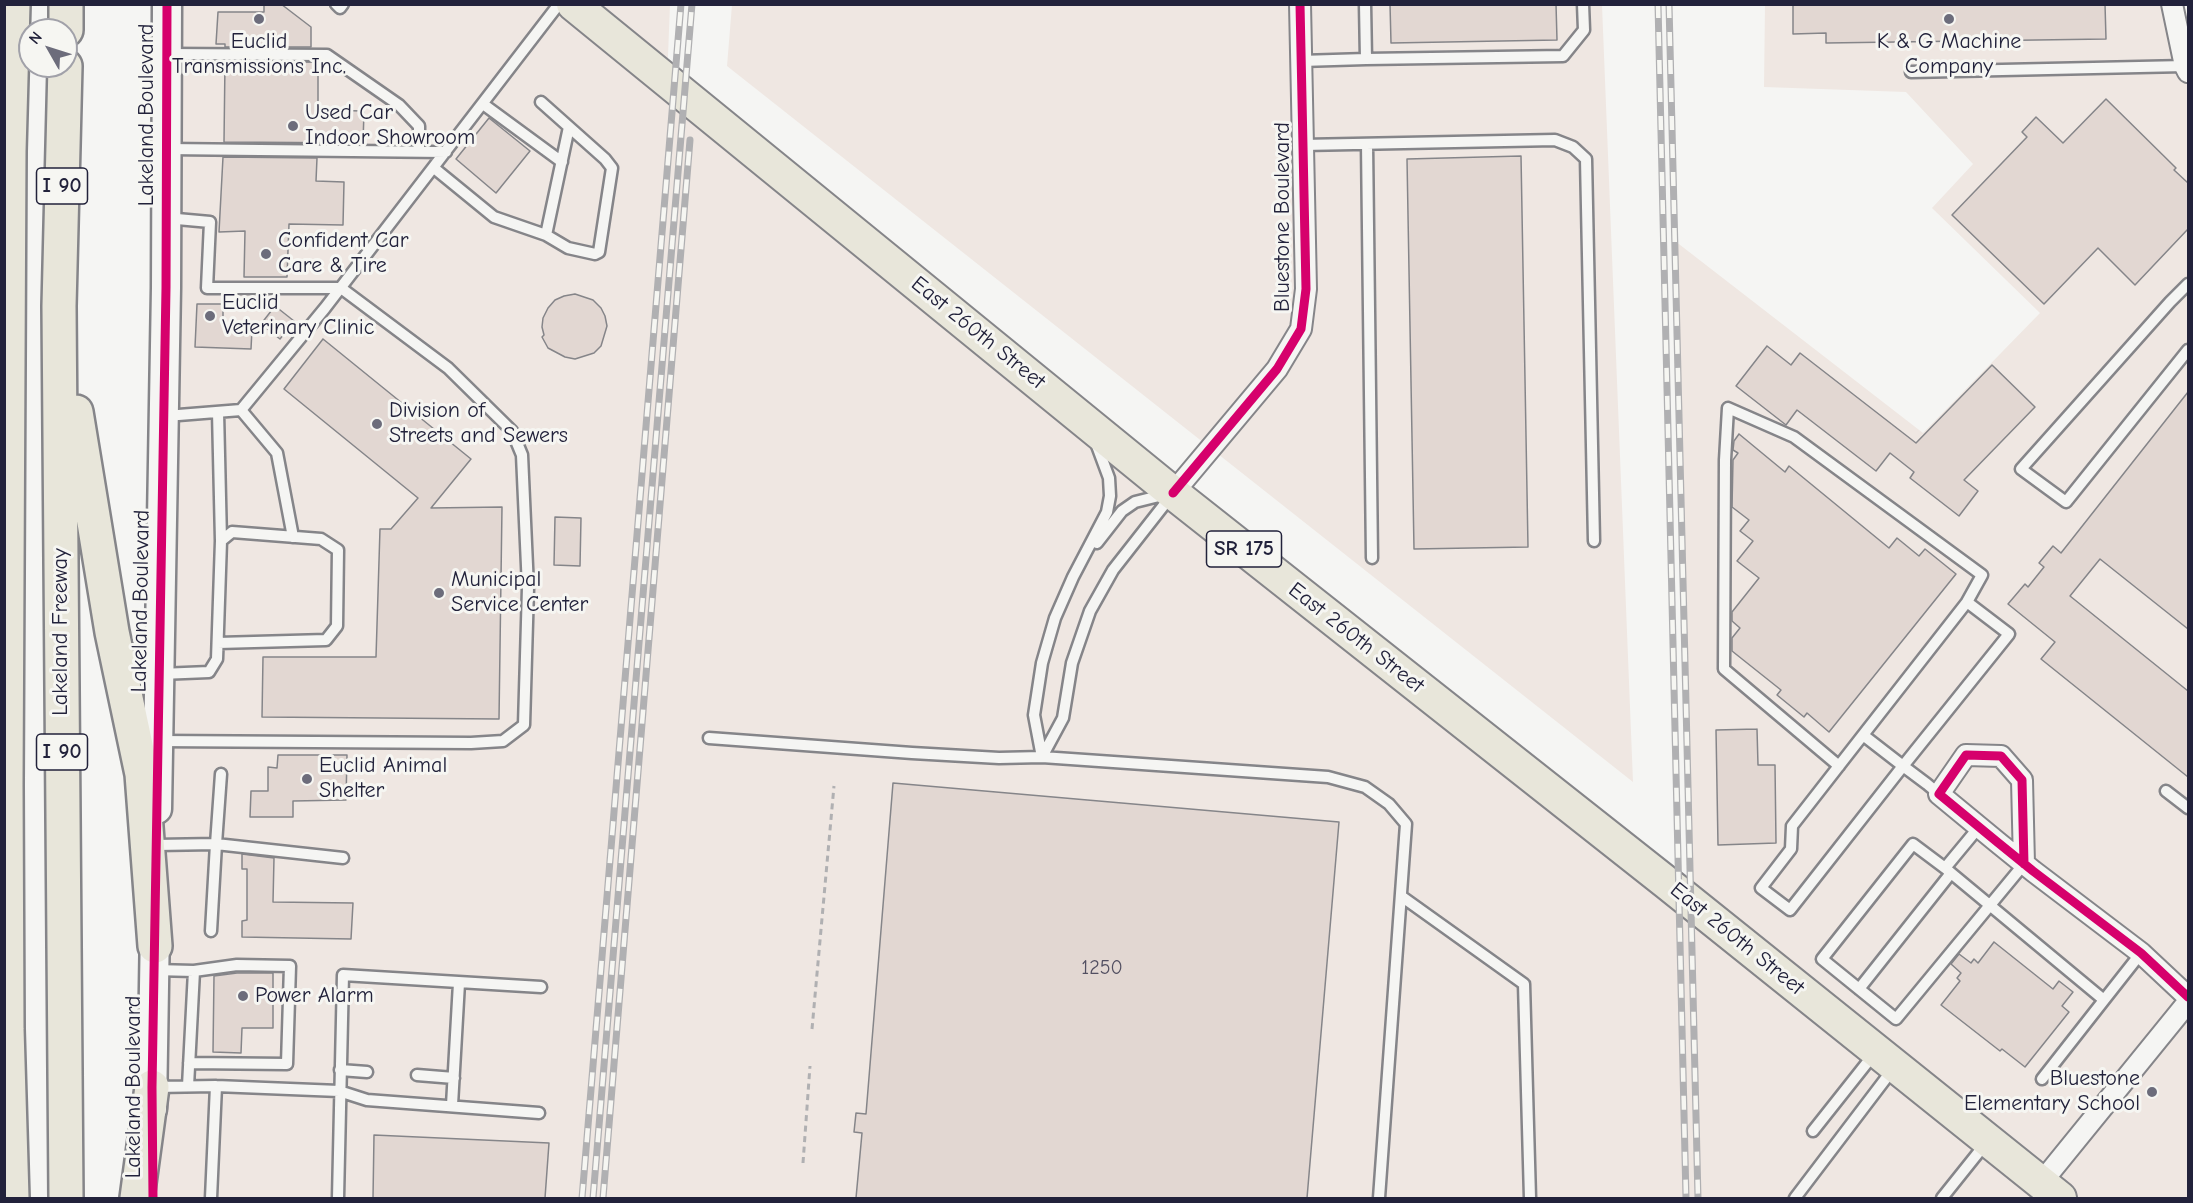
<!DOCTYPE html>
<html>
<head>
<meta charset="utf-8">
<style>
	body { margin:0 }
	#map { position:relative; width:2193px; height:1203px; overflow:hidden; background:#f5f5f3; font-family:"Comic Neue",sans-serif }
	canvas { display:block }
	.frame { position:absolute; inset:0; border:6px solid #22223b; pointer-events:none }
	.north { position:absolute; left:18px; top:18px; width:60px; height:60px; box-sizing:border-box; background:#f6f6f2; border:2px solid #a1a1a9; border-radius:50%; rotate:309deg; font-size:16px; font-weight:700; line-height:24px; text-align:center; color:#22223b }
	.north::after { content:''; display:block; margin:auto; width:21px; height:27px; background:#6c6c7b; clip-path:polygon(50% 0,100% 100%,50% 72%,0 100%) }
</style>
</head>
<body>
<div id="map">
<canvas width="2193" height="1203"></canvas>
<div class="frame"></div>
<div class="north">N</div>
</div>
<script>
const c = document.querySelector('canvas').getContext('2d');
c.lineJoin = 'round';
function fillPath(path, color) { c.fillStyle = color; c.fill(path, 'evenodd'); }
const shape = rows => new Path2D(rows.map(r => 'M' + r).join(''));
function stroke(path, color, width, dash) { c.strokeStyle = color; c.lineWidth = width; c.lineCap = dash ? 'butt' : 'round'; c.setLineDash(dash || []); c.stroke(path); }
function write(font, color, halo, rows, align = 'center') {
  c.font = font + ' "Comic Neue",sans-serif'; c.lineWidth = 6; c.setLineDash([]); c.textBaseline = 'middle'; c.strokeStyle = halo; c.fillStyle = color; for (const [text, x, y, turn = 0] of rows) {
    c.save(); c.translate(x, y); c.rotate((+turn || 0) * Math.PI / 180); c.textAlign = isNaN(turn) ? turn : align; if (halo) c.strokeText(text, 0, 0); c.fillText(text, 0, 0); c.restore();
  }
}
fillPath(shape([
	[167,5,670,5,667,81,1691,904,1675,241,1923,433,2040,313,1932,208,1973,164,1906,92,1764,87,1765,5,2172,5,2188,72,2188,1198,153,1198],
	[732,5,1602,5,1633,782,727,66]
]), '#efe7e2');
const building = shape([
	[264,4,281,4,311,27,311,47,225,47,225,44,216,44,218,12,264,12,264,4],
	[1390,4,1556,4,1557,40,1391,43,1390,4],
	[1793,4,2105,4,2106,39,1826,43,1826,33,1793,34,1793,4],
	[225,62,318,62,318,110,364,111,363,143,224,142,225,62],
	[2106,99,2176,168,2174,170,2188,183,2188,229,2135,285,2098,248,2044,304,1952,215,2027,137,2022,132,2036,117,2063,143,2106,99],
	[489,118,530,151,496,193,456,159,489,118],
	[1521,156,1528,547,1414,549,1407,159,1521,156],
	[223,157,317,158,316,181,344,182,343,225,289,224,287,277,244,277,245,231,219,232,223,157],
	[575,294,593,300,601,308,605,316,607,326,601,346,594,353,575,359,565,357,548,348,542,337,544,335,542,327,543,318,548,308,555,300,564,296,575,294],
	[197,304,223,304,223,328,252,329,251,349,195,347,197,304],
	[275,306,294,321,280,339,261,324,275,306],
	[323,339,471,459,431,508,502,507,499,719,262,717,263,657,376,657,380,529,391,529,418,498,284,389,323,339],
	[1767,346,1791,365,1800,353,1916,443,1992,365,2035,407,1964,480,1978,491,1959,516,1910,478,1914,472,1890,453,1876,471,1797,410,1786,425,1736,386,1767,346],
	[2188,392,2188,629,2100,559,2070,596,2188,691,2188,777,2041,659,2055,642,2008,604,2025,584,2028,587,2044,567,2039,563,2053,546,2061,553,2188,392],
	[1739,434,1785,472,1789,466,1889,548,1897,538,1919,556,1925,549,1956,574,1829,732,1807,713,1804,717,1777,695,1781,690,1732,651,1732,638,1740,628,1732,621,1732,612,1759,578,1737,561,1753,541,1740,531,1749,520,1732,507,1733,460,1738,453,1733,450,1734,441,1739,434],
	[555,517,581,518,580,566,554,565,555,517],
	[1757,729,1758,765,1775,765,1776,843,1718,845,1716,730,1757,729],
	[278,755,347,755,346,800,293,801,293,817,250,817,251,791,268,791,268,767,277,768,278,755],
	[893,783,1339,822,1307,1198,856,1198,862,1133,854,1132,856,1113,866,1114,893,783],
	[242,854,274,858,273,902,353,903,351,939,242,937,242,921,247,920,247,869,242,869,242,854],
	[1994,942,2053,989,2059,981,2073,992,2062,1006,2069,1012,2025,1067,2002,1049,2000,1051,1941,1005,1960,981,1957,978,1961,973,1951,964,1959,954,1971,963,1974,959,1978,963,1994,942],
	[237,973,273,973,273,1028,242,1028,241,1053,213,1052,214,976,237,973],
	[374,1135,549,1143,545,1198,373,1198,374,1135]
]);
fillPath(building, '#e2d7d2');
stroke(building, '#858589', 1.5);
const lane = shape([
	[336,4,340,8,343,4],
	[167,54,327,55,399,105,419,126,419,151],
	[1366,59,1563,56,1584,30,1583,4],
	[1301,61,1366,59,1365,4],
	[1911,72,2185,66],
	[483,104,562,162],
	[1367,144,1372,558],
	[1303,145,1555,140,1573,147,1586,159,1594,541],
	[167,149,446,152],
	[434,168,494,217,546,235,568,248,595,254,599,252,612,168,605,159,541,102],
	[546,235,569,127],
	[2188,284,2170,302,2021,469,2066,502,2188,350],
	[241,410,277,453,293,537],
	[218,412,221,541],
	[166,416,241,410,325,308,559,4],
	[1097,543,1122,511,1135,502,1167,494],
	[160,674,209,672,217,659,221,541,232,532,321,539,338,550,337,626,326,640,218,643],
	[1863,735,1967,602,2009,634,1903,766,1790,910,1761,888,1791,849,1792,826,1863,735,1903,766,1927,784,1939,794],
	[709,738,912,753,999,758,1042,757,1328,777,1365,787,1389,804,1406,824,1379,1198],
	[158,741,471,743,503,741,524,725,528,588,522,455,512,431,448,368,341,288,207,288,210,222,166,218],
	[1042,757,1034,715,1042,663,1055,618,1073,577,1107,512,1110,496,1109,478,1096,443],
	[1042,757,1063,718,1072,663,1090,611,1113,570,1171,496],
	[1839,766,1724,669,1725,460,1728,408,1794,437,1982,575,1967,602],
	[221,774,216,844,343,858],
	[2166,791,2188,808],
	[1979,827,1945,868,2104,1000,2141,953],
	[157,845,216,844,211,931],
	[1945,868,1913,844,1822,959,1896,1019,2024,864],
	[1401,896,1524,984,1530,1198],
	[155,970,194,971,237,965,290,966,287,1064,189,1063],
	[1859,989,1951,873],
	[340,1070,367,1072],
	[417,1075,454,1078],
	[2042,1079,2104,1000],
	[188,1086,194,971],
	[155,1087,216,1086,339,1091,367,1100,539,1113],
	[452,1105,459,983],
	[1813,1131,1874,1054],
	[211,1198,216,1086],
	[338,1198,343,975,541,987],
	[1795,1198,1893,1069],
	[1942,1198,1986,1143]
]);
const street = shape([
	[2172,4,2185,66,2188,72],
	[1173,493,1277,369,1301,329,1306,289,1300,4],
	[2024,864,2022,780,2001,756,1966,755,1939,794,1996,841,2033,871,2141,953,2188,997],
	[2041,1183,2188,1002]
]);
const secondary = shape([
	[157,809,166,288,167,4],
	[152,1109,155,925]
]);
const primary = shape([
	[573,4,1173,493,1667,883,2060,1198]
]);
const highway = shape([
	[66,30,66,4],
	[65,66,59,306,66,1198],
	[76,412,112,632,142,774,155,946],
	[12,1198,7,1029,6,784,9,151,13,4],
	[137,1198,152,1087]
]);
stroke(lane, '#858589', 15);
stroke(street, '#858589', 24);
stroke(secondary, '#858589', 33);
stroke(primary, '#858589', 36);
stroke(highway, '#858589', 38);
stroke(shape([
	[812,1029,834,786],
	[803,1163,810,1066],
	[800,1198,800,1197]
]), '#b0b0b2', 3, [6, 4.5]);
stroke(lane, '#f5f5f3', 10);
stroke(street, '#f5f5f3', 20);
stroke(secondary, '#f5f5f3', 28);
stroke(primary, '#e8e6da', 32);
stroke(highway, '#e8e6da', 33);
const rail = shape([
	[1658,4,1686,1198],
	[1669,4,1698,1198],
	[582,1198,681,4],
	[593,1198,692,4],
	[603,1198,690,140]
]);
stroke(rail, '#b0b0b2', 7);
stroke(rail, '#f6f6f2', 4.5, [14]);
stroke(shape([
	[1173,493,1277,369,1301,329,1306,289,1300,4],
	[2024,864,2022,780,2001,756,1966,755,1939,794,1996,841,2033,871,2141,953,2188,997],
	[153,1198,152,1087,166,288,167,4]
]), '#d6006c', 9);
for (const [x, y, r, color] of [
	[259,19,6,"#6c6c7b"],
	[1949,19,6,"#6c6c7b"],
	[293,126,6,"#6c6c7b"],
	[266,254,6,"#6c6c7b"],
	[210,316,6,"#6c6c7b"],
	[377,424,6,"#6c6c7b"],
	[439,593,6,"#6c6c7b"],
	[307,779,6,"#6c6c7b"],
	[243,996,6,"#6c6c7b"],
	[2152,1092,6,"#6c6c7b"]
]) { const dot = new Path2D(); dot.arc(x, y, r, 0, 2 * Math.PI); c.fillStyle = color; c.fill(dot); stroke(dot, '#f6f6f2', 2); }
write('20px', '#524f61', null, [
	["1250",1102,968]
]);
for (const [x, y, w] of [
	[62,186,51],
	[1244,549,75],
	[62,752,51]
]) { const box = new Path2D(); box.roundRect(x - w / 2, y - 18, w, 36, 4.5); c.fillStyle = '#f6f6f2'; c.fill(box); stroke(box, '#22223b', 1.5); }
write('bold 21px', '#22223b', null, [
	["I 90",62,186],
	["SR 175",1244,549],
	["I 90",62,752]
]);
write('22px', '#22223b', '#f6f6f2', [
	["Euclid",259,42,"center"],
	["Transmissions Inc.",259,67,"center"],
	["K & G Machine",1949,42,"center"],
	["Company",1949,67,"center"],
	["Used Car",305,113],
	["Indoor Showroom",305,138],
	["Confident Car",278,241],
	["Care & Tire",278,266],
	["Euclid",222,303],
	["Veterinary Clinic",222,328],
	["Division of",389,411],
	["Streets and Sewers",389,436],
	["Municipal",451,580],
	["Service Center",451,605],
	["Euclid Animal",319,766],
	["Shelter",319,791],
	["Power Alarm",255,996],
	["Bluestone",2140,1079,"right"],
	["Elementary School",2140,1104,"right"]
], 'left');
write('22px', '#22223b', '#f6f6f2', [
	["Lakeland Boulevard",147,115,-90],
	["Bluestone Boulevard",1283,217,-90],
	["East 260th Street",978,333,39],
	["Lakeland Boulevard",141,601,-89],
	["Lakeland Freeway",61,632,-90],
	["East 260th Street",1356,638,38],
	["East 260th Street",1737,939,39],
	["Lakeland Boulevard",134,1087,-90]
]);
</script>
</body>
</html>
